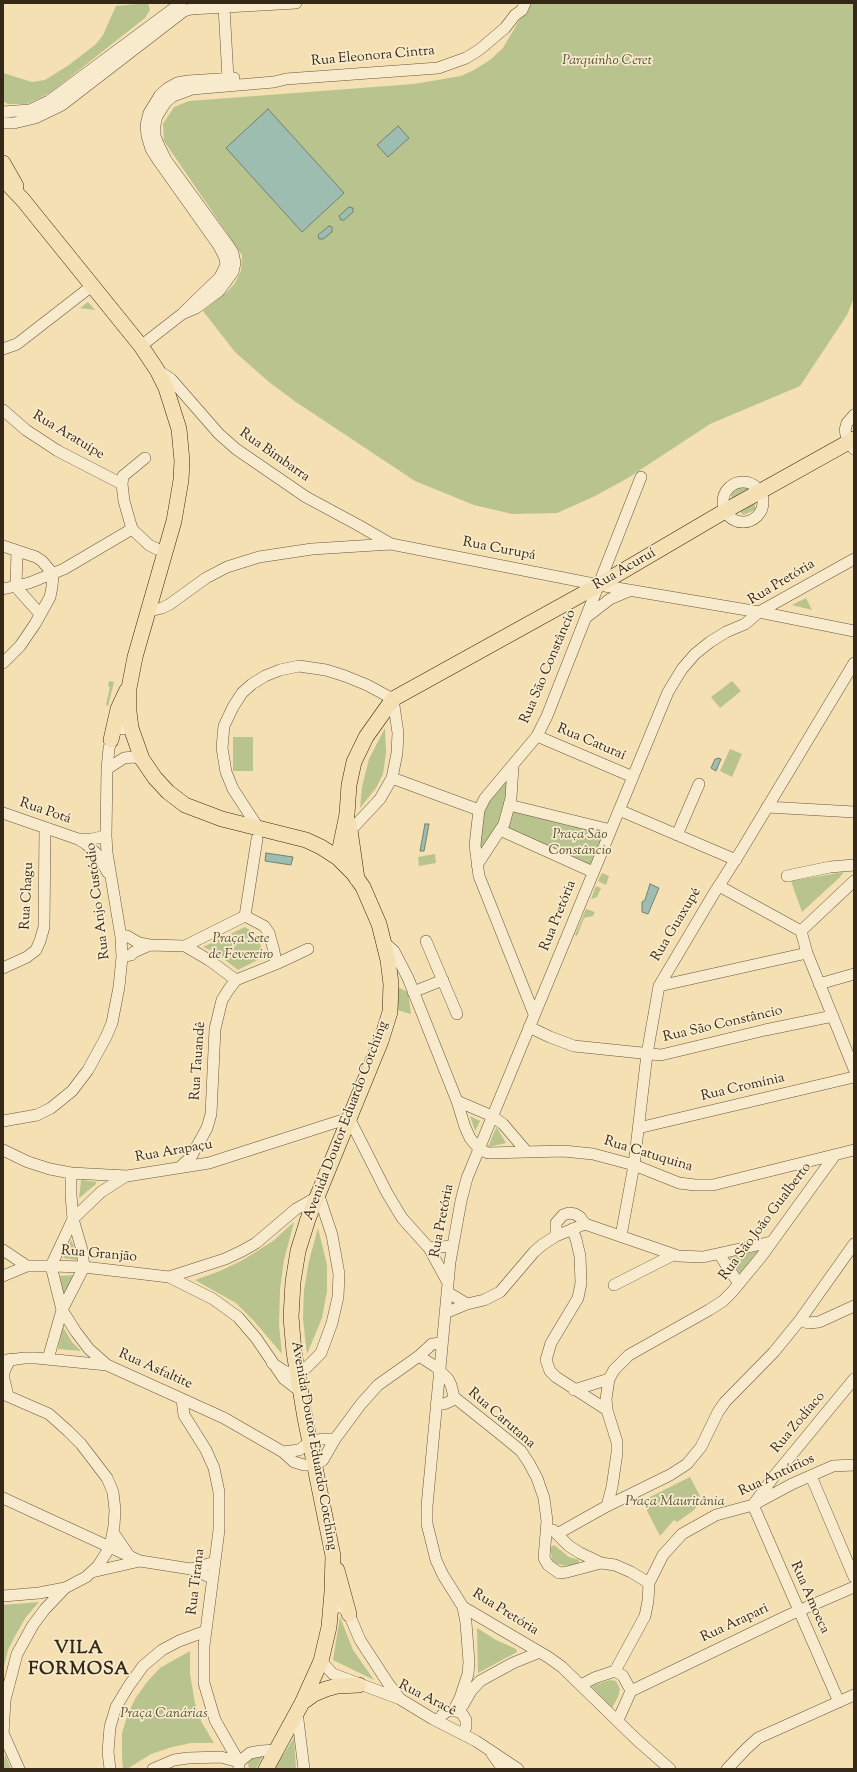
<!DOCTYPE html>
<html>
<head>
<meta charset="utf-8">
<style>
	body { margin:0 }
	#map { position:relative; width:857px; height:1772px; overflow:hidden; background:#f4e0b2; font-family:"Sorts Mill Goudy",serif }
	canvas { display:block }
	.frame { position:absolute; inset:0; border:4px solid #362816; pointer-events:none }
</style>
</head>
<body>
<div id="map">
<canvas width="857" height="1772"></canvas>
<div class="frame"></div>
</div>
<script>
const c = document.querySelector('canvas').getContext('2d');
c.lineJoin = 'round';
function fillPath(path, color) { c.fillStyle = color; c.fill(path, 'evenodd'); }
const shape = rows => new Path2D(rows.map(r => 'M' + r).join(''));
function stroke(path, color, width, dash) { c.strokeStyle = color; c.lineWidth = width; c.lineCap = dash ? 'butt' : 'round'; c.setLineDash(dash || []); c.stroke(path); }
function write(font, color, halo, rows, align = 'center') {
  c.font = font + ' "Sorts Mill Goudy",serif'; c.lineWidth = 3.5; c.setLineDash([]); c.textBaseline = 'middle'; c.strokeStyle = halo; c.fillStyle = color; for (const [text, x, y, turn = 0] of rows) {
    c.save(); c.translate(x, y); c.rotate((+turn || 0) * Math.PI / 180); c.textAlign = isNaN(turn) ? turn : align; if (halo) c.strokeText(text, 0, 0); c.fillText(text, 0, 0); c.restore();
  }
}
fillPath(shape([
	[148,3,150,10,145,18,51,92,38,99,26,104,8,104,3,101,3,73,32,82,45,80,69,65,96,44,103,35,116,6],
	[526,3,854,3,854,298,847,315,800,386,710,424,628,478,593,497,557,513,512,514,474,505,415,481,296,402,269,382,235,352,203,311,228,291,235,283,241,271,242,255,164,141,163,124,174,107,189,101,414,84,461,76,474,70,490,60,503,48,520,19],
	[88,302,95,310,80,308],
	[740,484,746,486,752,491,733,502,731,495,734,488],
	[755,502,755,510,743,515,740,511],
	[806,598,812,610,792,605],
	[109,681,114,682,108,706,106,705,110,687,108,686],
	[732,681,741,691,720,708,711,697],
	[385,728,386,753,383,774,376,788,360,808,362,787,369,759],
	[233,737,253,737,253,771,233,771],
	[730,749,742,754,732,777,720,771],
	[511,770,503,824,478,863,480,813],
	[510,807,608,831,591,869,502,831],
	[435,854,436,863,419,866,418,857],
	[844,872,839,878,802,912,791,881],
	[602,873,609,876,606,885,598,881],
	[596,886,601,888,597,897,591,899],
	[586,909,595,912,593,916,584,918,577,936,575,935],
	[245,927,256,934,265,956,238,970,215,952,203,947],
	[395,986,408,992,411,1014,394,1009],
	[470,1116,480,1121,475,1131],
	[496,1128,497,1128,506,1143,488,1147],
	[82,1180,96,1182,96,1184,79,1198,81,1181],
	[294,1222,284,1260,280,1289,279,1325,282,1354,254,1321,236,1303,195,1280,220,1271,243,1260,273,1241],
	[318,1228,327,1265,327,1291,322,1318,307,1354,303,1319,304,1290,309,1261],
	[71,1240,76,1251,77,1260,63,1258],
	[758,1251,740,1274,729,1258],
	[74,1275,65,1293,63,1293,60,1276],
	[63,1327,72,1342,81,1351,58,1349],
	[690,1477,702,1500,693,1511,677,1522,674,1520,660,1536,642,1501],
	[554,1545,569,1557,579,1560,579,1563,569,1566,556,1564,552,1560,551,1552,551,1547],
	[39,1602,26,1617,15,1636,8,1650,3,1670,3,1605],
	[340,1617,353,1650,374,1680,333,1660],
	[477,1628,496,1640,516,1649,517,1652,478,1673],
	[190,1651,190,1674,195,1703,202,1723,214,1743,191,1743,172,1747,151,1754,127,1769,123,1769,122,1758,122,1733,127,1717,135,1699,147,1682,160,1668],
	[610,1680,616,1681,620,1689,618,1697,612,1708,591,1686],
	[294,1738,296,1769,275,1768],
	[5,1754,11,1769,3,1769],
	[263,1756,256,1769,249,1768,248,1763,251,1758]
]), '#b8c38e');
const water = shape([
	[268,109,344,193,302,232,226,148,268,109],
	[398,126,409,138,388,157,377,145,398,126],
	[349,207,353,208,353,212,344,220,341,220,339,216,349,207],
	[329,226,332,227,332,232,323,239,319,239,318,235,329,226],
	[718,758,721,759,716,771,711,768,715,759,717,759,718,758],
	[425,824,429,824,424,851,420,851,425,824],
	[266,853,293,857,291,865,265,861,266,853],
	[650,884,659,888,648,914,642,912,642,902,645,900,650,884]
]);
fillPath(water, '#9cbdb0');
stroke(water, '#738172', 1);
const minor = shape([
	[224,7,228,78],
	[3,112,30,110,49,101,181,3],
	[3,123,14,123,35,118,62,105,184,11,191,9,296,3],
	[182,314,196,308,219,291,233,272,235,263,233,253,228,245,166,160,159,146,155,136,155,125,157,116,166,102,173,96,192,89,274,82,286,79,438,68,466,58,479,50,505,28,515,15,522,10,525,3],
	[141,346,182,314,220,277,226,265,225,258,219,246,158,160,151,149,147,136,146,125,149,113,160,95,168,88,177,83,188,81,234,78],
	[3,349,17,344,93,285],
	[157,370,171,379,219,434,236,449,306,497,358,525,391,544],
	[3,410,26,430,58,451,122,484],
	[854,415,847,423,845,430,848,443,854,449],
	[145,458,123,476,122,484,124,501,132,529,149,545,157,549],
	'723 502a20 20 0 1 1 40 0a20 20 0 1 1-40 0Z',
	[3,546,36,557,42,561,53,574,52,587,50,597,35,624,20,646,3,663],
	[17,551,16,587,40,614],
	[3,589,29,583,64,569,132,529],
	[149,611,162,608,170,604,206,578,227,567,259,557,312,549,391,544,599,585,759,612,854,631],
	[588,616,610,599,629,591],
	[537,736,633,777],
	[107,769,124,758,133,757,142,759],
	[392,778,479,810],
	[509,805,611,830],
	[767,807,854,812],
	[619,810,736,860],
	[3,813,78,839,86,844,96,853,108,873],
	[259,829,233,789,226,772,222,748,224,726,233,707,242,693,252,684,265,676,280,670,299,666,326,670,345,676,367,685,393,699,398,733,397,753,392,778,380,799,350,831],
	[500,830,593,872],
	[677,835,699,784],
	[78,839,92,839,106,836],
	[477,865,504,824,511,798,513,766],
	[787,876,830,867,854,865],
	[719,886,801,931,807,953,854,1069],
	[245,916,257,839],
	[801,931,854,881],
	[121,937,127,936,139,943,150,945,185,946,245,916,264,926,269,933,274,951,276,964],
	[426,941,457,1014],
	[385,943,394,951,408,978,457,1101,465,1127,470,1138,479,1149,488,1153,563,1151,593,1154,634,1165,679,1183,695,1185,713,1185,854,1150],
	[185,946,209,960,236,980],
	[122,957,131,955,134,952,150,945],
	[3,968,27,957,36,950,40,941,44,927,45,828],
	[819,984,854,974],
	[659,986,807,953],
	[413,992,443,980],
	[534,1014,479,876,475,845,479,810,485,798,537,736,547,716,641,477],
	[529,1027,550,1037,574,1046,661,1055,765,1030,833,1016],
	[457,1101,492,1116,503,1124,526,1151],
	[3,1121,37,1115,51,1108,72,1091,88,1070,106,1037,112,1023,119,987,122,957,121,937,107,853,106,836,107,769,109,748,114,733,118,729,131,728],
	[638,1128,854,1077],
	[3,1150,28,1162,50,1169,71,1173,127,1176,209,1163,349,1118,387,1193,402,1218,429,1248,448,1283],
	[179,1168,191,1157,207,1128,211,1114,215,1029,222,1000,229,989,236,980,276,964,308,949],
	[572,1229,576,1239,580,1256,581,1283,578,1298,551,1343,546,1360,550,1371,556,1377,607,1410],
	[556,1236,556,1223,563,1215,569,1213,575,1214,580,1217,585,1224],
	[621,1236,634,1165,647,1054,659,986,713,895,741,851,854,663],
	[429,1248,453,1246],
	[3,1250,27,1266],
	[719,1254,739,1284],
	[3,1276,27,1266,51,1266,84,1267,169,1277,213,1299,238,1317,256,1338,284,1379,301,1392],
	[169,1277,225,1259,242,1251,256,1243,296,1209,319,1196,332,1235,339,1274,338,1297,332,1323,321,1353,306,1368,297,1373,292,1373,284,1371,272,1363],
	[614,1285,673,1255],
	[447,1292,467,1304],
	[445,1313,467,1304,484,1300,500,1292,534,1252,542,1245,556,1236,585,1224,678,1256,703,1257,771,1242],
	[800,1320,808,1323,819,1322,854,1306],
	[419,1356,436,1367,448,1379,451,1385,454,1397,451,1401,444,1404,436,1404],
	[48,1359,62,1310,84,1267,82,1250,73,1219,71,1195,71,1173],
	[3,1361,24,1358,36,1358,107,1365,224,1418,283,1452,294,1462,304,1465,315,1465,323,1460,335,1439,361,1404,378,1385,419,1356,432,1344,442,1343],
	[107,1365,89,1349,76,1332,62,1310,51,1266,73,1219,101,1192,126,1176],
	[574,1390,609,1379],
	[3,1394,49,1414,68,1431,81,1444,107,1478,113,1492,115,1510,114,1526,110,1547,98,1566,86,1577,65,1588,39,1593,3,1596],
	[8,1396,4,1379,4,1372,10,1359],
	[454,1397,504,1437,521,1451,529,1463,537,1478,544,1498,547,1521,544,1558,548,1565,559,1573,567,1572,601,1563,615,1565,631,1572,649,1583],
	[182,1399,184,1415,206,1450,214,1468,219,1492,219,1530,204,1646,204,1683,215,1720,239,1762,239,1769],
	[283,1452,299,1450,310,1442,322,1439,335,1439],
	[811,1476,854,1577],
	[3,1498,140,1561,191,1569,212,1578],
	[607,1506,612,1487,617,1453,617,1442,607,1410,606,1399,609,1379,614,1370,629,1355,709,1310,723,1301,732,1292,761,1257,835,1155],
	[553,1530,569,1546,580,1553,601,1563],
	[113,1532,130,1557],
	[557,1534,607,1506,670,1475,687,1464,701,1447,718,1412,725,1402,774,1352,800,1320,854,1244],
	[191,1569,215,1562],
	[92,1572,140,1561],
	[331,1609,339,1606,343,1608,349,1614,360,1640,388,1683,400,1699],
	[321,1661,333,1674,400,1699,433,1719,476,1741,518,1769],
	[615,1671,645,1616,648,1601,649,1583,663,1555,682,1534,716,1515,753,1505,792,1484,833,1466,854,1465],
	[581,1685,594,1678,615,1671,623,1676,631,1691,618,1720],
	[631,1691,789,1615,854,1587],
	[839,1702,753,1505,775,1475,854,1379],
	[463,1705,471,1691,480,1681,513,1663,540,1652],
	[454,1710,460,1698,468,1674,469,1662,466,1623,463,1607],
	[297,1712,304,1769],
	[438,1721,442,1715,449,1710,461,1712,466,1720,466,1727,462,1734],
	[3,1733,19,1769],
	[3,1735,5,1700,17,1654,33,1625,45,1609,65,1588],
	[492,1754,503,1769],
	[239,1762,250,1753,261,1751,277,1750],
	[110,1769,108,1752,110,1727,116,1707,128,1687,143,1666,162,1650,179,1641,206,1631],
	[153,1769,174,1760,188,1758,221,1757,239,1762],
	[670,1769,637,1740,562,1667,548,1657,463,1607,443,1575,436,1560,427,1524,427,1506,450,1262,461,1201,467,1178,668,692,682,669,695,654,710,642,726,632,745,624,759,612,854,559],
	[727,1769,746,1749,758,1738,854,1695]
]);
const major = shape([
	[3,163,16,186],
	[3,179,23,200,141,346,157,370,166,388,179,429,182,461,181,480,174,521,135,657,129,688,129,712,131,728,142,759,155,778,168,792,185,805,222,819,306,840,321,847,338,858,353,873,363,887,379,924,388,960,391,984,390,1012,381,1041,308,1219,298,1251,293,1282,291,1317,294,1352,305,1418,333,1556,332,1592,329,1627,321,1661,302,1703,266,1769],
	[111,740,118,709,127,690],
	[349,823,357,879],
	[338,858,347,814,349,785,354,762,366,737,393,699,599,585,725,511,854,439],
	[337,1570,349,1614],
	[303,1702,314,1694,326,1689,337,1686,359,1685]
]);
stroke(minor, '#66563d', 12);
stroke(major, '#362816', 16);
stroke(minor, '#f8ebcd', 11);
stroke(major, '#f4e0b2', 15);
write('14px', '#362816', '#f8ebcd', [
	["Rua Eleonora Cintra",373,57,-5],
	["Rua Aratuípe",68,436,31],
	["Rua Bimbarra",274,456,35],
	["Rua Curupá",499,550,11],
	["Rua Acuruí",625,570,-30],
	["Rua Pretória",782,583,-31],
	["Rua São Constâncio",549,667,-67],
	["Rua Caturaí",591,743,23],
	["Rua Potá",45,812,19],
	["Rua Chagu",28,896,-87],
	["Rua Anjo Custódio",99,901,-97],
	["Rua Pretória",559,916,-68],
	["Rua Guaxupé",677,925,-59],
	["Rua São Constâncio",723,1025,-13],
	["Rua Tauandê",199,1061,-86],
	["Rua Cromínia",743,1088,-13],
	["Avenida Doutor Eduardo Cotching",347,1121,-69],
	["Rua Arapaçu",174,1152,-10],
	["Rua Catuquina",648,1155,17],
	["Rua Pretória",443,1221,-79],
	["Rua São João Gualberto",766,1222,-53],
	["Rua Granjão",99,1255,5],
	["Rua Asfaltite",155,1370,24],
	["Rua Carutana",501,1419,41],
	["Rua Zodíaco",799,1423,-50],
	["Avenida Doutor Eduardo Cotching",313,1446,80],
	["Rua Antúrios",777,1476,-25],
	["Rua Tirana",197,1582,-83],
	["Rua Amoeca",809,1598,66],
	["Rua Pretória",505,1613,32],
	["Rua Arapari",735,1624,-25],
	["Rua Aracê",427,1699,27]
]);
write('italic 14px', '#564f34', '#f8ebcd', [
	["Parquinho Ceret",607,62],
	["Praça São",580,836],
	["Constâncio",580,852],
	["Praça Sete",241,940],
	["de Fevereiro",241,956],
	["Praça Mauritânia",675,1503],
	["Praça Canárias",164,1715]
]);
c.letterSpacing = '1px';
write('bold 18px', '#362816', '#f8ebcd', [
	["VILA",79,1650],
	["FORMOSA",79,1671]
]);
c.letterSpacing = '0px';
</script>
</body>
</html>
